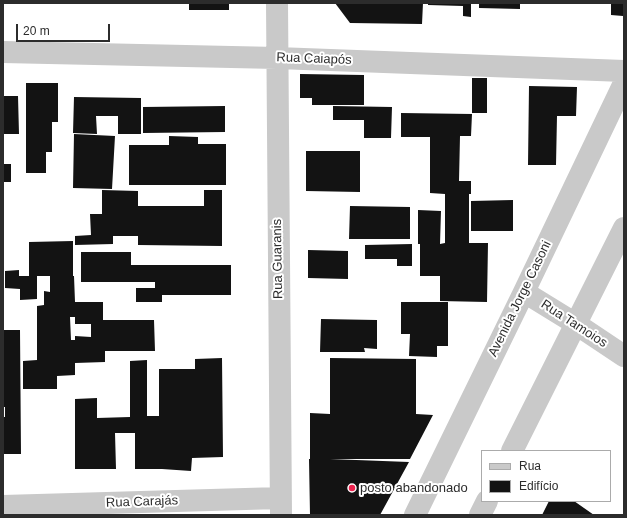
<!DOCTYPE html>
<html>
<head>
<meta charset="utf-8">
<style>
	body { margin:0 }
	#map { position:relative; width:627px; height:518px; overflow:hidden; background:#fff; font-family:Arial,sans-serif }
	canvas { display:block }
	.frame { position:absolute; inset:0; border:4px solid #2c2c2c; pointer-events:none }
	.legend { position:absolute; left:481px; top:450px; width:130px; height:52px; box-sizing:border-box; background:#fff; border:1px solid #ababab; margin:0; padding:5px 7px; list-style:none; font-size:12px; color:#2c2c2c }
	.legend li { display:flex; align-items:center; gap:8px; height:20px }
	.legend b { width:20px; border:1px solid #ababab }
	.scale { position:absolute; left:16px; top:24px; width:94px; height:18px; box-sizing:border-box; border:2px solid #2c2c2c; border-top:0; padding-left:5px; font-size:12px; line-height:14px; white-space:nowrap; color:#2c2c2c; -webkit-text-stroke:3px #fff; paint-order:stroke }
</style>
</head>
<body>
<div id="map">
<canvas width="627" height="518"></canvas>
<div class="frame"></div>
<ul class="legend">
<li><b style="height:5px;background:#c9c9c9"></b>Rua</li>
<li><b style="height:11px;background:#131313"></b>Edifício</li>
</ul>
<div class="scale">20 m</div>
</div>
<script>
const c = document.querySelector('canvas').getContext('2d');
c.lineJoin = 'round';
function fillPath(path, color) { c.fillStyle = color; c.fill(path, 'evenodd'); }
const shape = rows => new Path2D(rows.map(r => 'M' + r).join(''));
function stroke(path, color, width, dash) { c.strokeStyle = color; c.lineWidth = width; c.lineCap = dash ? 'butt' : 'round'; c.setLineDash(dash || []); c.stroke(path); }
function write(font, color, halo, rows, align = 'center') {
  c.font = font + ' Arial,sans-serif'; c.lineWidth = 4; c.setLineDash([]); c.textBaseline = 'middle'; c.strokeStyle = halo; c.fillStyle = color; for (const [text, x, y, turn = 0] of rows) {
    c.save(); c.translate(x, y); c.rotate((+turn || 0) * Math.PI / 180); c.textAlign = isNaN(turn) ? turn : align; if (halo) c.strokeText(text, 0, 0); c.fillText(text, 0, 0); c.restore();
  }
}
fillPath(shape([
	[189,3,229,3,229,10,189,10],
	[335,3,423,3,422,24,350,23],
	[428,3,471,3,471,17,463,16,463,6,428,5],
	[479,3,520,3,520,9,479,8],
	[611,3,623,3,623,16,611,15],
	[300,74,364,75,364,105,312,105,312,98,300,98],
	[472,78,487,78,487,113,472,113],
	[26,83,58,83,58,122,52,122,52,152,46,152,46,173,26,173],
	[529,86,577,87,576,116,557,116,556,165,528,165],
	[3,96,18,96,19,134,3,134],
	[74,97,141,98,141,134,118,134,118,116,96,116,97,134,73,133],
	[225,106,225,132,143,133,143,107],
	[333,106,392,107,391,138,364,138,364,120,333,120],
	[401,113,472,114,471,136,460,136,459,181,471,181,471,194,469,194,469,243,488,243,487,302,440,301,440,276,420,276,420,244,418,244,418,210,441,211,440,244,445,243,445,194,430,193,430,137,401,137],
	[74,134,115,136,112,189,73,188],
	[169,136,198,137,198,144,226,144,226,185,129,185,129,145,169,145],
	[306,151,360,151,360,192,306,191],
	[3,164,11,164,11,182,3,182],
	[102,190,138,191,138,206,204,206,204,190,222,190,222,246,138,245,138,236,113,236,113,244,75,245,75,236,91,235,90,214,102,214],
	[513,200,513,231,471,231,471,201],
	[350,206,410,207,410,239,349,239],
	[73,241,73,276,74,276,75,302,103,302,103,320,154,320,155,351,105,351,105,362,75,363,75,375,57,376,57,389,23,389,23,361,37,360,37,306,44,305,44,291,50,292,50,276,37,276,37,299,20,300,20,289,5,288,5,271,19,270,19,276,29,276,29,242],
	[70,317,75,317,75,324,91,324,91,337,75,336,75,340,71,340],
	[412,244,412,266,397,266,397,259,365,259,365,245],
	[308,250,348,251,348,279,308,278],
	[81,252,131,252,131,265,231,265,231,295,162,295,162,302,136,302,136,288,155,288,155,282,81,282],
	[401,302,448,302,448,346,437,346,437,357,409,356,410,334,401,334],
	[321,319,377,320,377,349,364,348,365,352,320,352],
	[3,330,20,330,21,454,3,454,3,417,5,417,5,407,3,407],
	[222,358,223,457,192,458,191,471,162,469,135,469,135,433,115,433,116,469,75,469,75,399,97,398,97,418,130,417,130,361,147,360,147,416,159,416,159,369,195,369,195,359],
	[330,358,416,359,416,414,433,415,410,459,330,459,409,462,380,515,310,515,309,459,310,459,310,413,330,414],
	[549,501,574,501,594,515,542,515]
]), '#131313');
stroke(shape([
	[277,3,281,515],
	[3,52,277,58,624,71],
	[524,292,576,324,624,356],
	[512,451,624,228],
	[3,506,280,498],
	[415,515,524,292,624,83],
	[480,515,487,501]
]), '#c9c9c9', 22);
for (const [x, y, r, color] of [
	[352,488,4,"#ee234e"]
]) { const dot = new Path2D(); dot.arc(x, y, r, 0, 2 * Math.PI); c.fillStyle = color; c.fill(dot); stroke(dot, '#fff', 1.5); }
write('13px', '#2c2c2c', '#fff', [
	["Rua Caiapós",314,59,2],
	["Rua Guaranis",278,259,-91],
	["Avenida Jorge Casoni",520,299,-64],
	["Rua Tamoios",574,324,33],
	["Rua Carajás",142,502,-2]
]);
write('13px', '#2c2c2c', '#fff', [
	["posto abandonado",360,488]
], 'left');
</script>
</body>
</html>
